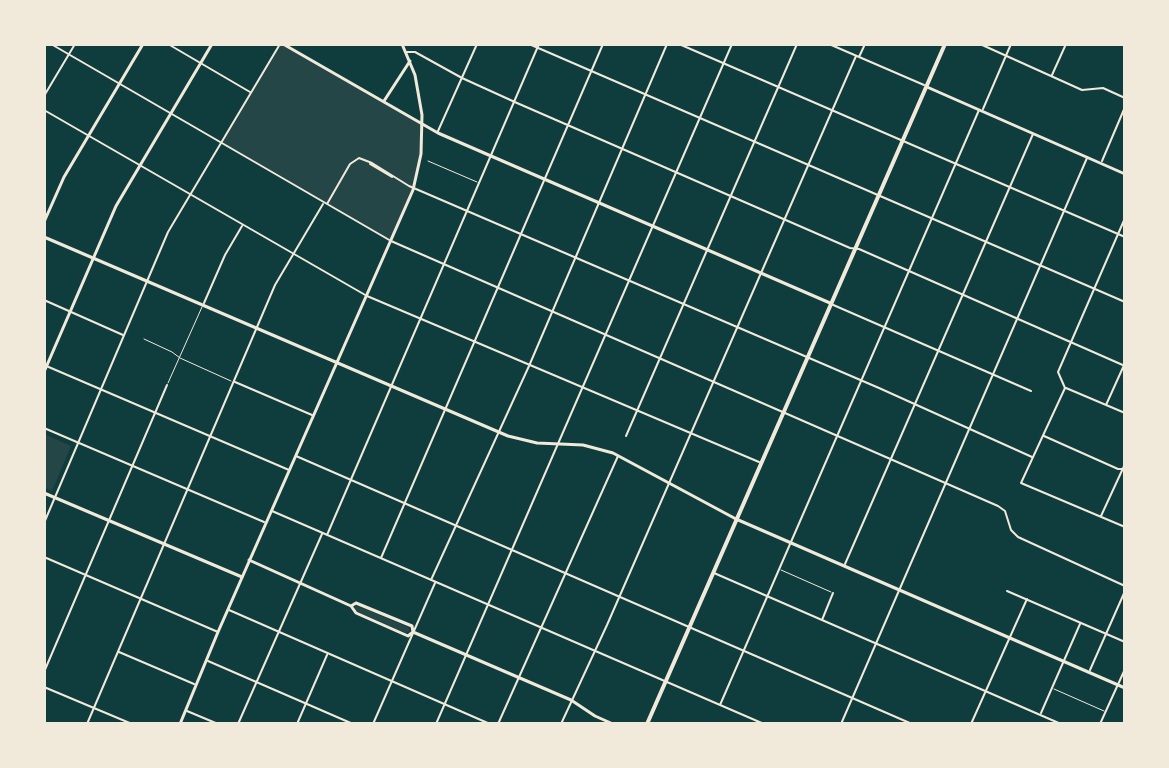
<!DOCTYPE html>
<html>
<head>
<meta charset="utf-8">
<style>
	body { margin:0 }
	#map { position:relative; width:1169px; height:768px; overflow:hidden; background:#0f3d3e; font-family:Cabin,sans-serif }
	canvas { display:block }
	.frame { position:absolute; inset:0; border:46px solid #f1e9da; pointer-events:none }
</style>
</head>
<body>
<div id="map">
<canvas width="1169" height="768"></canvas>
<div class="frame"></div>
</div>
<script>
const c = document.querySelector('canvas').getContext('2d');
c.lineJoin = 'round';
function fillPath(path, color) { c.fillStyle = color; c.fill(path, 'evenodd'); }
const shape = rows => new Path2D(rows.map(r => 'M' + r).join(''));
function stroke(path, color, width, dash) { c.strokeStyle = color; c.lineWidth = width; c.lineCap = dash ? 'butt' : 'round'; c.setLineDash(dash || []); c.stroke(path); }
fillPath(shape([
	[280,44,423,125,420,158,413,187,391,241,222,144],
	[44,434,71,446,52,491,44,487],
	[355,605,408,627,410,631,406,633,355,611]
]), '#244646');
stroke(shape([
	[428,161,477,182],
	[144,339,172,352,180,358,231,381],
	[168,383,202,307],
	[781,570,831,592],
	[1054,689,1104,711]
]), '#f1e9da', 1);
stroke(shape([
	[51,44,391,241,998,506,1005,511,1011,530,1018,537,1125,586],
	[168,44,250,92],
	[529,44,1125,302],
	[679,44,1125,237],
	[829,44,924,85],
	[980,44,1082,90,1103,88,1125,98],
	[407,52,415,52,462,78,517,103,850,248,859,249,1125,366],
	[859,57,865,44],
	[1052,75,1066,44],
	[44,96,75,44],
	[983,109,1011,44],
	[44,110,367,296,759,462],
	[438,131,477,44],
	[1102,161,1125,107],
	[370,164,392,177],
	[327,204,350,164,359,158,372,163,409,186,879,388,1032,457],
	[1125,218,1058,372,1065,388,1021,483,1125,527],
	[44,300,123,335],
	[204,303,225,255,242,226],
	[831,304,1031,391],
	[44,365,289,470],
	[235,382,312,415],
	[1066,388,1125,413],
	[1106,405,1125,363],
	[44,428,264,522],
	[626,436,797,44],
	[1044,436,1118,469,1125,469],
	[296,456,912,724],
	[272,511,764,724],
	[1101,516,1125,464],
	[44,523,168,232,280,44],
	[327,535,539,44],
	[44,557,218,632],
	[381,558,603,44],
	[845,564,1033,134],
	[714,573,1061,724],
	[431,580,529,366,667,44],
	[1007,591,1125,642],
	[229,610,490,724],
	[822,620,833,593],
	[119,652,194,684],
	[208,661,353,724],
	[1090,670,1125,591],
	[44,672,167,385],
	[44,687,132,724],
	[720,705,979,110],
	[187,711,218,724],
	[1041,713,1080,624],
	[87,724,275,285,323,204],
	[238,724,322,534],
	[297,724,327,655],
	[373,724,435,583],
	[436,724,732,44],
	[498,724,618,456],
	[561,724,607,625,856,56],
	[841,724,1087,158],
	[971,724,1027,599],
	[1100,724,1125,669]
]), '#f1e9da', 2);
stroke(shape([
	[384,101,410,61],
	[44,222,64,177,143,44],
	[44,372,116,206,212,44],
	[44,493,242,577],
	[736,519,1125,688],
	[249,560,351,606,356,613,408,636,413,632,571,700,595,716,613,724],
	[351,606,356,603,412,626,413,632]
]), '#f1e9da', 3);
stroke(shape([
	[283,44,438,133,830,303],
	[927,87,1125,174],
	[44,237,508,436,537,443,583,445,613,453,736,519],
	[180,724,218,632,413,190,421,154,422,115,415,75,402,44]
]), '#f1e9da', 3);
stroke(shape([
	[647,724,945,44]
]), '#f1e9da', 4);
</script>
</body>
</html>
